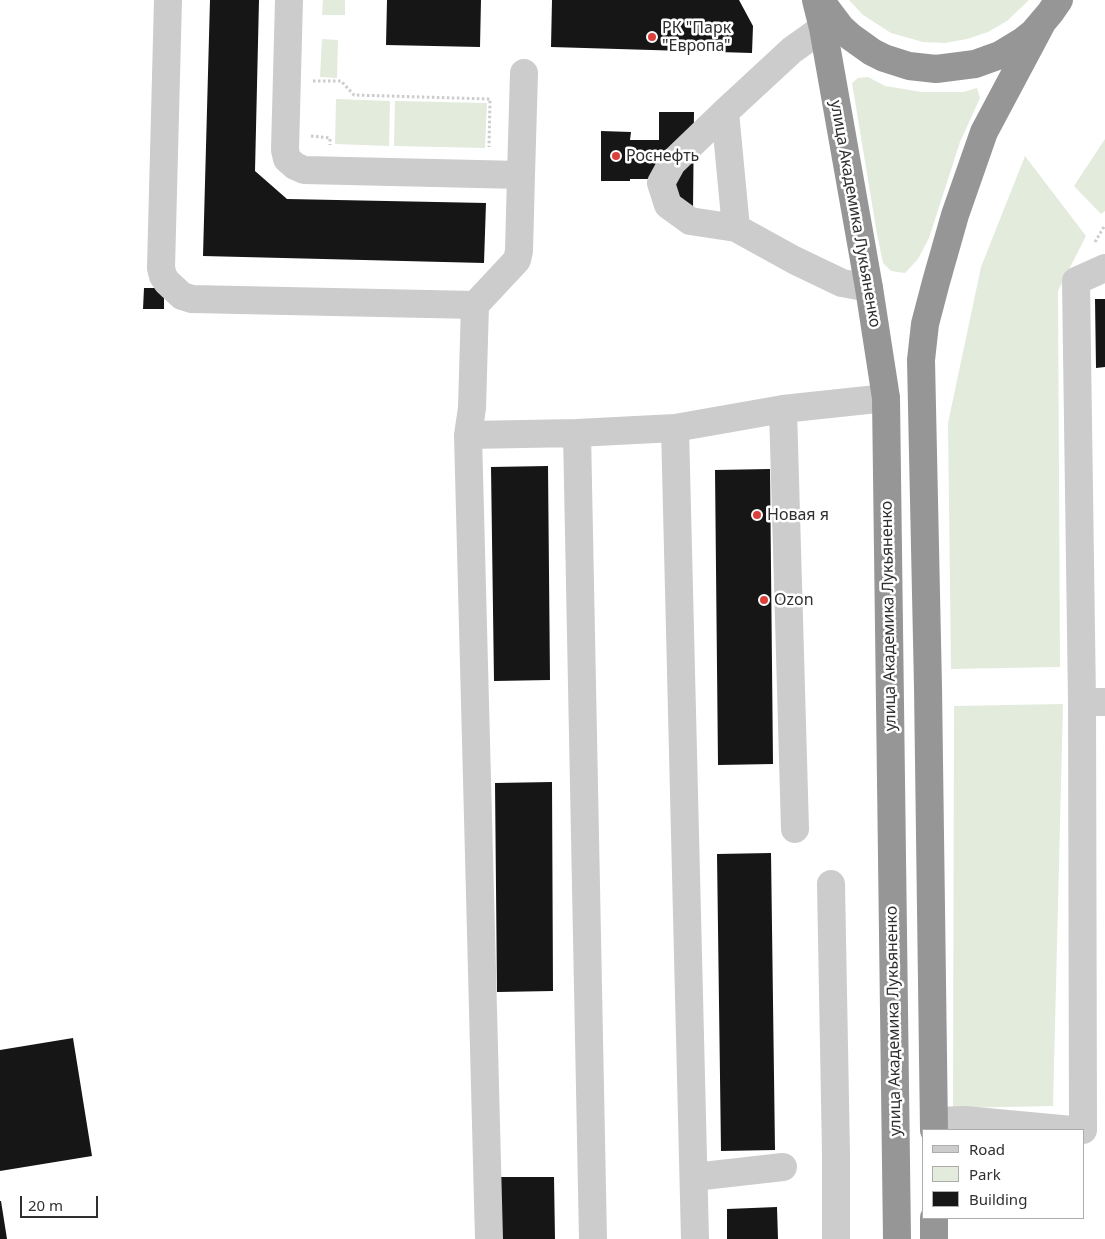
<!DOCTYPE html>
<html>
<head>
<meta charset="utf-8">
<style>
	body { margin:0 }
	#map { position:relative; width:1105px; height:1239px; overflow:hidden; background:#fff; font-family:"Noto Sans",sans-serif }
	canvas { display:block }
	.legend { position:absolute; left:922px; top:1129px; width:162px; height:90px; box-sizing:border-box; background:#fff; border:1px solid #acacac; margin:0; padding:6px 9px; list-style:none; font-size:15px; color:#2f2f2f }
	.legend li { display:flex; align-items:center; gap:10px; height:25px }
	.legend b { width:25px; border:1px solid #acacac }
	.scale { position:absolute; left:20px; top:1196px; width:78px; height:22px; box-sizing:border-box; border:2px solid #2f2f2f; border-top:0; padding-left:6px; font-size:15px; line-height:18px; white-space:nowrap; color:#2f2f2f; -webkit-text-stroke:4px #fff; paint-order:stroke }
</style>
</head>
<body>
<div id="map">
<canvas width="1105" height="1239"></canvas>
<ul class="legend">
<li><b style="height:6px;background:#ccc"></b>Road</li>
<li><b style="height:14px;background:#e3ebdd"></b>Park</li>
<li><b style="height:14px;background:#161616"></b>Building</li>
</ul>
<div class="scale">20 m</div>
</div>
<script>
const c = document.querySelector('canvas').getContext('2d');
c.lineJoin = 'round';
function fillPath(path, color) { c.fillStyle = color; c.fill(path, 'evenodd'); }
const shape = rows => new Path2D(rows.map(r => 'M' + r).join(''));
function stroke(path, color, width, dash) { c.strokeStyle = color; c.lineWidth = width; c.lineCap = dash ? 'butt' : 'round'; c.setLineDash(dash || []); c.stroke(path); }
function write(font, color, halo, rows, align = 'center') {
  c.font = font + ' "Noto Sans",sans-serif'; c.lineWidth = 5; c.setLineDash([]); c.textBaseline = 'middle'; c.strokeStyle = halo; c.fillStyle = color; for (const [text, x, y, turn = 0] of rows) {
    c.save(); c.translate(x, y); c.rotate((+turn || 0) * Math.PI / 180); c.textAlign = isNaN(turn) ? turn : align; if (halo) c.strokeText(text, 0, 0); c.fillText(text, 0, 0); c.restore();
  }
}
fillPath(shape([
	[323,0,345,0,345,15,322,15],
	[849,0,1029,0,1007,21,988,32,967,39,945,43,923,42,891,33,863,15],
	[322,39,338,40,337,78,320,77],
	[868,77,885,86,922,92,963,92,977,88,980,98,960,142,929,238,918,259,905,273,891,271,883,263,877,234,852,83,858,78],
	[336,99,390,101,389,146,335,144],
	[395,101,487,103,485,148,394,146],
	[1105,139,1105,211,1101,214,1074,186],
	[1025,156,1086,236,1058,291,1060,667,951,669,948,423,981,267],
	[1063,704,1053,1106,953,1108,954,706]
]), '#e3ebdd');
fillPath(shape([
	[210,0,259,0,255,171,287,199,486,203,484,263,203,256],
	[387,0,481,0,480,47,386,45],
	[552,0,739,0,753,26,752,53,551,47],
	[659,112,694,112,693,210,659,179,630,179,630,181,601,181,601,131,631,132,630,140,659,140],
	[144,288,164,288,164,309,143,309],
	[1095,299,1105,299,1105,367,1096,368],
	[548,466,550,680,494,681,491,467],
	[770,469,773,764,718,765,715,470],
	[552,782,553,991,497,992,495,783],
	[771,853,775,1150,721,1151,717,854],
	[73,1038,92,1156,0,1171,0,1050],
	[499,1177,554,1177,555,1239,499,1239],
	[0,1201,1,1201,7,1239,0,1239],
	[777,1207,778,1239,727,1239,727,1209]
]), '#161616');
stroke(shape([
	[313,81,341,81,354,95,490,99,489,147],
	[311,136,330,138,330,145],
	[1095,242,1105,225]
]), '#ccc', 3, [2.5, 2.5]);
stroke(shape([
	[168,0,161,268,163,276,167,282,182,296,192,299,475,305,472,408,468,435],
	[289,0,285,150,287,159,295,166,304,170,521,175,519,251,517,260,475,305],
	[823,28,792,50,725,112,672,163,661,183,668,205,690,221,736,228,794,260,842,283,869,288],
	[725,112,736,228],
	[521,175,524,73],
	[1105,268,1076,281,1082,702,1105,702],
	[783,409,795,829],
	[675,428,695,1239],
	[577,433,593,1239],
	[1082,702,1083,1130],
	[831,884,836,1154,836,1239],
	[934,1121,965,1120,1072,1130],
	[694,1177,783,1167],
	[489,1239,468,435,577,433,675,428,783,409,886,398]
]), '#ccc', 28);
stroke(shape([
	[816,0,823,28,869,288,886,398,897,1239],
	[820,0,841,28,851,37,872,52,884,58,909,66,936,69,975,64,1000,55,1023,41,1033,33,1050,13,1059,0],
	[934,1130,928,687,921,360,925,324,936,282,955,215,984,132,1042,23],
	[934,1218,934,1239]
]), '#969696', 28);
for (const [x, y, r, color] of [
	[652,37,5,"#da413c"],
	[616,156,5,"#da413c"],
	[757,515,5,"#da413c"],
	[764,600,5,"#da413c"]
]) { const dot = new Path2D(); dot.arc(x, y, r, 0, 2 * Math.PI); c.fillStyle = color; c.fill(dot); stroke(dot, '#fff', 2); }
write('16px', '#2f2f2f', '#fff', [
	["РК \"Парк",662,28],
	["\"Европа\"",662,46],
	["Роснефть",626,156],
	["Новая я",767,515],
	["Ozon",774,600]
], 'left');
write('16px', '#2f2f2f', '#fff', [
	["улица Академика Лукьяненко",855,214,80],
	["улица Академика Лукьяненко",889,616,-91],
	["улица Академика Лукьяненко",894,1021,-91]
]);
</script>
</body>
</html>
